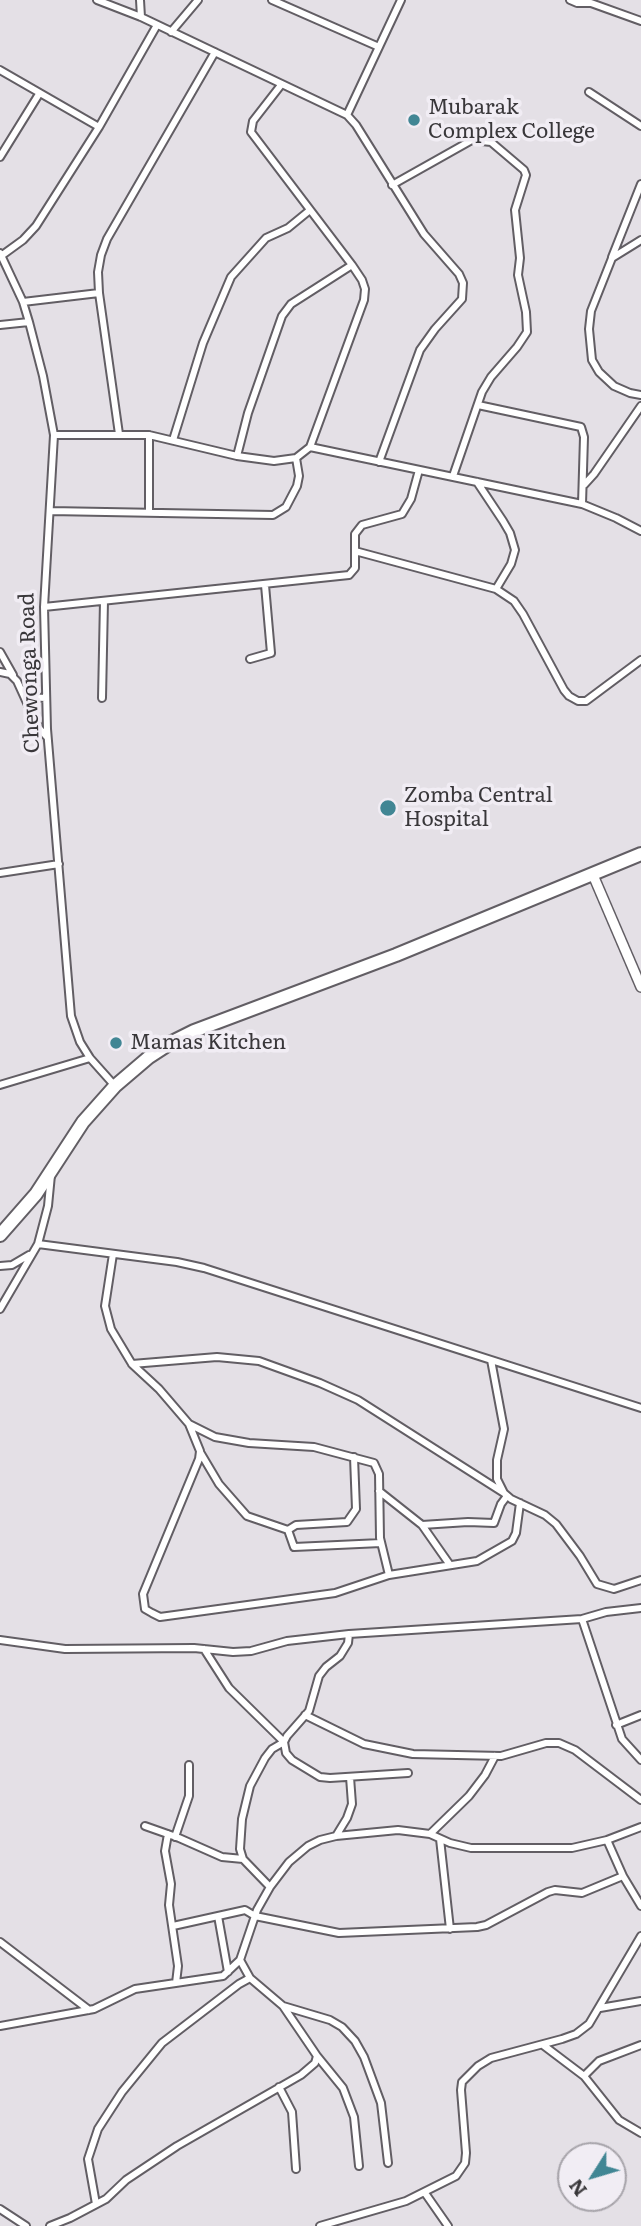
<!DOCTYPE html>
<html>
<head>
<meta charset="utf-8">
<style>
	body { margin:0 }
	#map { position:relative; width:641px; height:2226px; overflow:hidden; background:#e4e0e6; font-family:Literata,serif }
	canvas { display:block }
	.north { position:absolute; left:557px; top:2142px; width:70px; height:70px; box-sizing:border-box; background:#f1edf4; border:2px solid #a7a4aa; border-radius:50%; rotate:233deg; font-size:19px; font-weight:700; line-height:28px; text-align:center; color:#39373a }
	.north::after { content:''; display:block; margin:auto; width:24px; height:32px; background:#418694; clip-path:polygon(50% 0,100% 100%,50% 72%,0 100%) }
</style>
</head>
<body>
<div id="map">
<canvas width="641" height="2226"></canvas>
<div class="north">N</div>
</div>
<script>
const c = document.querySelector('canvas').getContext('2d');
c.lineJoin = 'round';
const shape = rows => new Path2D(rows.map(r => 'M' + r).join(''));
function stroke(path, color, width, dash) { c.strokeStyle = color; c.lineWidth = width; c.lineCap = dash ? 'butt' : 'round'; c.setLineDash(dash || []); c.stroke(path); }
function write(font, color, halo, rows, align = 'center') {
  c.font = font + ' Literata,serif'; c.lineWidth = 7; c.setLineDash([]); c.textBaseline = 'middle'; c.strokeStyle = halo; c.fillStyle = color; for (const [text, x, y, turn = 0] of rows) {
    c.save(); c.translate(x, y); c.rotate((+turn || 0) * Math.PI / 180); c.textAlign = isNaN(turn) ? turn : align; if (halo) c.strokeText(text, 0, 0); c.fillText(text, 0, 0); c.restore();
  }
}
const street = shape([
	[97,0,141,17,347,115,356,125,424,234,459,274,463,283,462,299,435,329,420,350,379,462],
	[140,0,141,17],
	[272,0,379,47],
	[570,0,577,3,591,3,641,21],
	[171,32,198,0],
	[0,70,99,127],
	[589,92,641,126],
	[347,115,401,0],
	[0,157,39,94],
	[392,185,472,140,491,142,524,170,526,175,515,210,520,258,518,275,526,312,527,332,517,347,491,377,482,392,453,476],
	[641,240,612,258,591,311,589,329,592,360,599,372,614,386,630,393,641,395],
	[0,253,23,302,29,322,43,376,54,435,44,607,47,729,71,1016,80,1042,90,1058,115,1086],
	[1,256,23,240,36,226,99,127,157,25],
	[612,257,641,184],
	[23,302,99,293],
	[0,325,29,322],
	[478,405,581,427,584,437,582,504],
	[119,434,99,293,98,272,101,255,107,239,215,52],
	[54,435,149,435,237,456,274,461,296,458,310,447,364,300,365,289,362,280,352,265,251,132,253,121,281,85],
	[149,435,149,513],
	[173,440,203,343,231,277,266,238,288,228,310,210],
	[310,447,582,504,616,518,641,531],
	[237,456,248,413,282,316,291,304,352,265],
	[477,482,503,521,510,533,515,550,511,564,496,589,514,601,523,614,564,690,569,696,578,701,586,701,641,660],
	[584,485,594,474,641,406],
	[50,511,273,515,286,507,297,486,299,476,296,458],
	[355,551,496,589],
	[44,607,349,575,355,568,355,534,362,525,402,514,411,499,419,470],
	[0,652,13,675],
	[250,659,271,653,265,585],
	[0,672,10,674,17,681,38,727,47,737],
	[25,697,46,698],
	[102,698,104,601],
	[0,873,59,864],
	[0,1085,90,1058],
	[38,1244,177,1262,204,1268,641,1408],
	[113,1254,105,1306,111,1329,132,1364,159,1389,189,1424,200,1451,199,1459,143,1594,145,1609,152,1613,160,1617,335,1593,389,1575,477,1561,512,1541,516,1533,520,1503],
	[0,1266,12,1265,29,1255],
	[0,1309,38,1244,48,1206,51,1175],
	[491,1360,504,1429,497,1460,497,1479,504,1493,511,1499,545,1515,556,1524,580,1556,597,1584,614,1589,641,1580],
	[132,1364,217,1357,259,1361,320,1383,358,1400,504,1493],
	[189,1424,215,1437,249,1443,314,1447,374,1463,379,1474,380,1538,389,1575],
	[200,1452,219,1484,247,1516,288,1530,294,1547,381,1543],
	[379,1491,422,1525,450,1565],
	[422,1525,468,1522,494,1523,501,1504,507,1496],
	[288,1530,296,1525,347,1522,356,1509,354,1457],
	[582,1619,622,1739,641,1760],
	[349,1634,348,1643,340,1656,326,1667,319,1676,309,1711,287,1736,284,1742,286,1753,292,1760,320,1777,330,1778,408,1773],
	[0,1640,65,1649,194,1648,233,1652,251,1651,287,1641,349,1634,582,1619,606,1612,641,1608],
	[204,1649,229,1688,284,1742,272,1749,265,1758,250,1786,242,1819,240,1849,243,1859,270,1887],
	[305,1715,364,1744,413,1754,501,1756,546,1743,559,1743,575,1750,641,1800],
	[616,1725,641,1715],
	[145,1826,179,1838,222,1857,243,1859],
	[168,1834,165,1851,171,1884,169,1905,178,1966,176,1983],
	[430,1834,469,1796,485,1775,495,1756],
	[336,1836,347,1818,352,1804,350,1777],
	[175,1837,189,1796,189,1765],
	[440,1839,450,1929],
	[607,1840,623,1876,641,1906],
	[218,1916,228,1972],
	[173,1926,245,1910,255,1916,339,1933,477,1927,486,1925,548,1892,555,1890,582,1893,623,1876],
	[0,1942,89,2010],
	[283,2006,330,2020,342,2027,355,2041,364,2057,381,2103,388,2163],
	[600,2008,641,2001],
	[0,2026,94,2009,135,1989,223,1976,240,1960,257,1910,270,1887,289,1862,308,1846,320,1840,336,1836,398,1830,430,1834,450,1843,471,1848,572,1848,607,1840,641,1827],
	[543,2045,584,2076,619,2120,641,2133],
	[317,2056,343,2088,354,2117,359,2166],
	[584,2076,599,2061,641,2045],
	[279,2087,292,2112,296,2169],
	[425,2193,448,2226],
	[96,2204,88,2159,98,2129,122,2092,162,2043,239,1984,250,1978],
	[0,2209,26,2226],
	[50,2226,70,2218,106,2199,126,2180,177,2146,301,2075,315,2063,317,2056,313,2050,283,2006,250,1978,240,1960],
	[320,2226,406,2201,456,2176,465,2163,466,2153,461,2090,462,2082,478,2066,491,2058,562,2039,576,2034,589,2024,641,1936]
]);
const secondary = shape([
	[593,875,641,987]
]);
const highway = shape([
	[0,1235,36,1194,83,1122,115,1086,149,1057,172,1042,194,1031,396,955,641,854]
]);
stroke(street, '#625e64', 10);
stroke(secondary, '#625e64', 12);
stroke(highway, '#625e64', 16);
stroke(street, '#fff', 6);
stroke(secondary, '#fff', 9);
stroke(highway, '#fff', 12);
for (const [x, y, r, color] of [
	[414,120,7,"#418694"],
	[388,808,9,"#418694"],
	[116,1043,7,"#418694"]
]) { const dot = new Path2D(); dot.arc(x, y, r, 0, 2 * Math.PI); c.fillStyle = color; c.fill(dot); stroke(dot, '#f1edf4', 2.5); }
write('21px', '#39373a', '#f1edf4', [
	["Mubarak",428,108],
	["Complex College",428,132],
	["Zomba Central",404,796],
	["Hospital",404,820],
	["Mamas Kitchen",130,1043]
], 'left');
write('21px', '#39373a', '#f1edf4', [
	["Chewonga Road",30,673,-92]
]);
</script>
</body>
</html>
